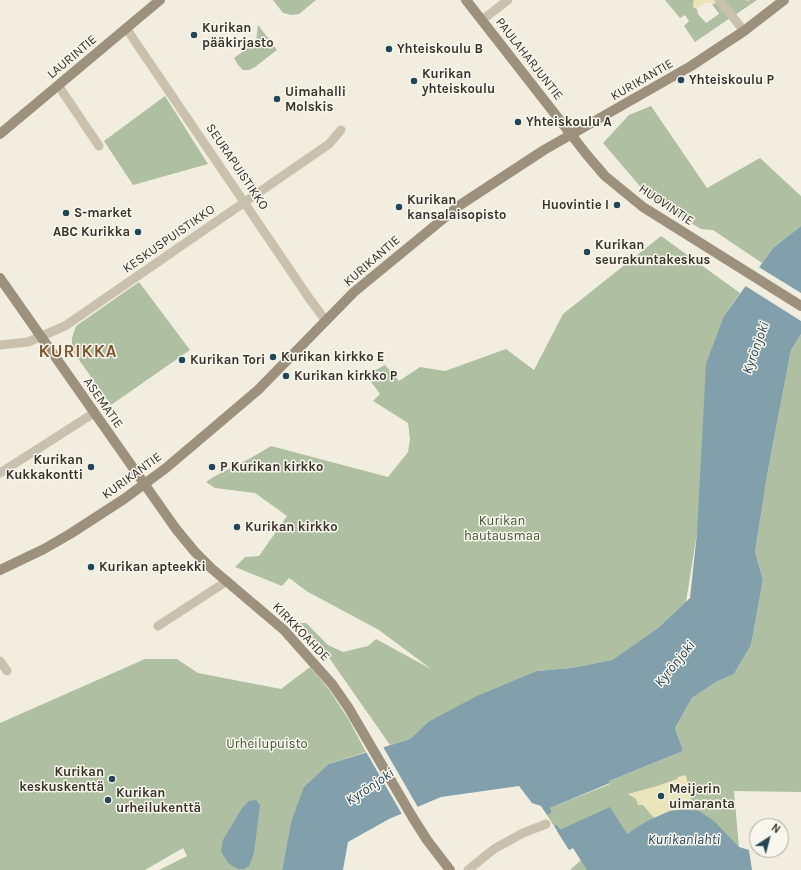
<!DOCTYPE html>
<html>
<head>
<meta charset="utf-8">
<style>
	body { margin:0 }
	#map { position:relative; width:801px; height:870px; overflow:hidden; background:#f1eee0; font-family:Karla,sans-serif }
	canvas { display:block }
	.north { position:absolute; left:749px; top:818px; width:40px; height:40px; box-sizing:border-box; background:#f9f6ed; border:1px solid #aca89f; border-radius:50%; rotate:36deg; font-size:11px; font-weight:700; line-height:16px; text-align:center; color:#38322b }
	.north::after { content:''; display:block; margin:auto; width:14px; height:18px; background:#234656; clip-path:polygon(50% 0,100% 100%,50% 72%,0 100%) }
</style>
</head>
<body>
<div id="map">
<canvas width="801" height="870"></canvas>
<div class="north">N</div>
</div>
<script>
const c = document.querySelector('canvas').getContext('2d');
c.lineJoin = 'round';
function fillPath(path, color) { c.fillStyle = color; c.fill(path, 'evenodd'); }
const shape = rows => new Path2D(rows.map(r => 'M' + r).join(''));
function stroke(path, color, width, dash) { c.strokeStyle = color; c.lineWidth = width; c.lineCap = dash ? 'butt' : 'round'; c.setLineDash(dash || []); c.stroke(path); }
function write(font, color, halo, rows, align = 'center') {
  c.font = font + ' Karla,sans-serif'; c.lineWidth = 3; c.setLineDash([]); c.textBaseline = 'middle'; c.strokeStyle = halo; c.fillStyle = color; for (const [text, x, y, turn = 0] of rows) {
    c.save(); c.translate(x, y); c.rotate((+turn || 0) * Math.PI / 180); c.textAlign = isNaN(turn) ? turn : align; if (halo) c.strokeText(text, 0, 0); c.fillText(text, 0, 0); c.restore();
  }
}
fillPath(shape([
	[273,0,316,0,299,14,292,15,283,13],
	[665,0,694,0,693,7,697,9,698,14,706,23,719,14,712,4,716,3,730,18,695,42,684,26,689,21,685,15,680,18],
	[724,0,746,0,748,1,749,0,757,0,735,15],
	[258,25,277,50,255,67,249,70,243,70,238,65,234,58,256,42],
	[165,96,208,164,133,185,104,141],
	[651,106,707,188,760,158,801,196,801,226,773,248,762,263,713,230,701,229,650,198,603,143,629,115],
	[661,236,740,293,724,316,697,533,686,602,658,628,612,660,571,668,537,671,428,722,410,739,390,745,330,659,300,623,306,623,328,645,343,652,368,646,376,639,431,669,379,630,308,592,289,578,282,586,235,567,245,557,259,556,287,516,255,493,215,488,206,482,215,476,249,459,271,446,388,477,408,452,410,439,408,423,373,401,380,394,366,375,385,365,399,381,420,367,445,371,506,349,534,370,563,314],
	[139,282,190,350,111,405,72,350,72,338,76,326],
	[801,334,801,792,734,791,741,870,570,870,581,860,573,848,569,850,557,831,547,815,552,813,550,808,610,784,609,781,683,751,675,728,692,698,716,682,734,674,751,645,763,580,755,552,768,470,791,350],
	[145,659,177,659,198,673,281,689,310,667,328,688,349,720,366,752,329,764,291,822,282,870,159,870,187,856,183,848,145,870,0,870,0,723]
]), '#aec0a1');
fillPath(shape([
	[694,0,724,0,716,3,705,3,697,9,693,7],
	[686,775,693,810,685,809,670,811,654,818,643,805,638,805,636,799,628,794,657,786,677,779,678,777]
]), '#eae5ba');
fillPath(shape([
	[801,226,801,334,791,350,768,470,755,552,763,580,751,645,734,674,716,682,692,698,675,728,683,751,609,781,610,783,550,808,552,813,547,815,541,806,532,803,519,786,441,797,389,819,348,842,343,870,282,870,291,822,304,787,329,764,410,739,428,722,477,696,537,671,571,668,612,660,658,628,690,598,697,533,706,364,724,316,773,248],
	[256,800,260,805,254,853,249,866,244,869,238,869,228,863,221,851,223,840,242,808,249,801],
	[610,807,627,834,647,821,670,811,685,809,699,811,714,821,739,847,749,850,752,870,587,870,573,848,569,850,557,831]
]), '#81a0ac');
fillPath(shape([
	[757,266,801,293,801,321,744,285],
	[382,745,419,809,403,816,365,750]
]), '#f1eee0');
stroke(shape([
	[556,826,559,830]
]), '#81a0ac', 2.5);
stroke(shape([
	[719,0,744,31],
	[482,20,508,0],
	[126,28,309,298,326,321],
	[58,85,99,146],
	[0,345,28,342,65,326,329,144,341,130],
	[0,473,94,413],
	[158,626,227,581],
	[0,661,7,671],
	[468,870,494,849,523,833,546,824]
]), '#c9c1ad', 9);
stroke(shape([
	[466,0,587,155,605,176,643,207,801,306],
	[0,134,160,0],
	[0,278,176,529,195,552,211,568,284,630,332,684,348,707,413,818,427,840,450,870],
	[0,570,44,549,70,534,124,499,166,468,258,390,354,292,460,205,544,150,691,66,744,31,784,0]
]), '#9d917e', 10);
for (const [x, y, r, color] of [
	[194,35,4,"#234656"],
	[389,49,4,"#234656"],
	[681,80,4,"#234656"],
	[414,81,4,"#234656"],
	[277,99,4,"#234656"],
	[518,122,4,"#234656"],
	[617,205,4,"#234656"],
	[399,207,4,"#234656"],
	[66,213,4,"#234656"],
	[138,232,4,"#234656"],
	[587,252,4,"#234656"],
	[273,357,4,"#234656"],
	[182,360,4,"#234656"],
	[286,376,4,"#234656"],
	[91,467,4,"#234656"],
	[212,467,4,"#234656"],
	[237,527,4,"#234656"],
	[91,567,4,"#234656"],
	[112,779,4,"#234656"],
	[661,796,4,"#234656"],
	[108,800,4,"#234656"]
]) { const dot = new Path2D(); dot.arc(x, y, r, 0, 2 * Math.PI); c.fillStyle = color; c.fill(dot); stroke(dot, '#f9f6ed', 1.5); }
write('bold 13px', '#38322b', '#f9f6ed', [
	["Kurikan",202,28],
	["pääkirjasto",202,43],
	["Yhteiskoulu B",397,49],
	["Kurikan",422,74],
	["yhteiskoulu",422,89],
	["Yhteiskoulu P",689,80],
	["Uimahalli",285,92],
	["Molskis",285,107],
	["Yhteiskoulu A",526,122],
	["Kurikan",407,200],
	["kansalaisopisto",407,215],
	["Huovintie I",609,205,"right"],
	["S-market",74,213],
	["ABC Kurikka",130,232,"right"],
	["Kurikan",595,245],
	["seurakuntakeskus",595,260],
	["Kurikan kirkko E",281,357],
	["Kurikan Tori",190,360],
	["Kurikan kirkko P",294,376],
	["Kurikan",83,460,"right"],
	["Kukkakontti",83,475,"right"],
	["P Kurikan kirkko",220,467],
	["Kurikan kirkko",245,527],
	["Kurikan apteekki",99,567],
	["Kurikan",104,772,"right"],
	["keskuskenttä",104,787,"right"],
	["Meijerin",669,789],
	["uimaranta",669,804],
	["Kurikan",116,793],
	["urheilukenttä",116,808]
], 'left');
write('13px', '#38322b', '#f9f6ed', [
	["LAURINTIE",72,57,-40],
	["PAULAHARJUNTIE",529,59,52],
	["KURIKANTIE",642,80,-30],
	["SEURAPUISTIKKO",237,167,56],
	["HUOVINTIE",666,205,34],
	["KESKUSPUISTIKKO",169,239,-35],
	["KURIKANTIE",372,261,-41],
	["ASEMATIE",103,403,55],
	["KURIKANTIE",132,476,-36],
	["KIRKKOAHDE",301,632,46]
]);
write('13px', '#3e5431', '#f9f6ed', [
	["Kurikan",502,521],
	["hautausmaa",502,536],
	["Urheilupuisto",267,744]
]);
write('italic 14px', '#234656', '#f9f6ed', [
	["Kyrönjoki",756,348,-70],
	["Kyrönjoki",675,664,-51],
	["Kyrönjoki",370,787,-34],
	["Kurikanlahti",684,840]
]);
c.letterSpacing = '1px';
write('bold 17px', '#81542a', '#f9f6ed', [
	["KURIKKA",78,352]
]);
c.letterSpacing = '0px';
</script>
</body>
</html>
